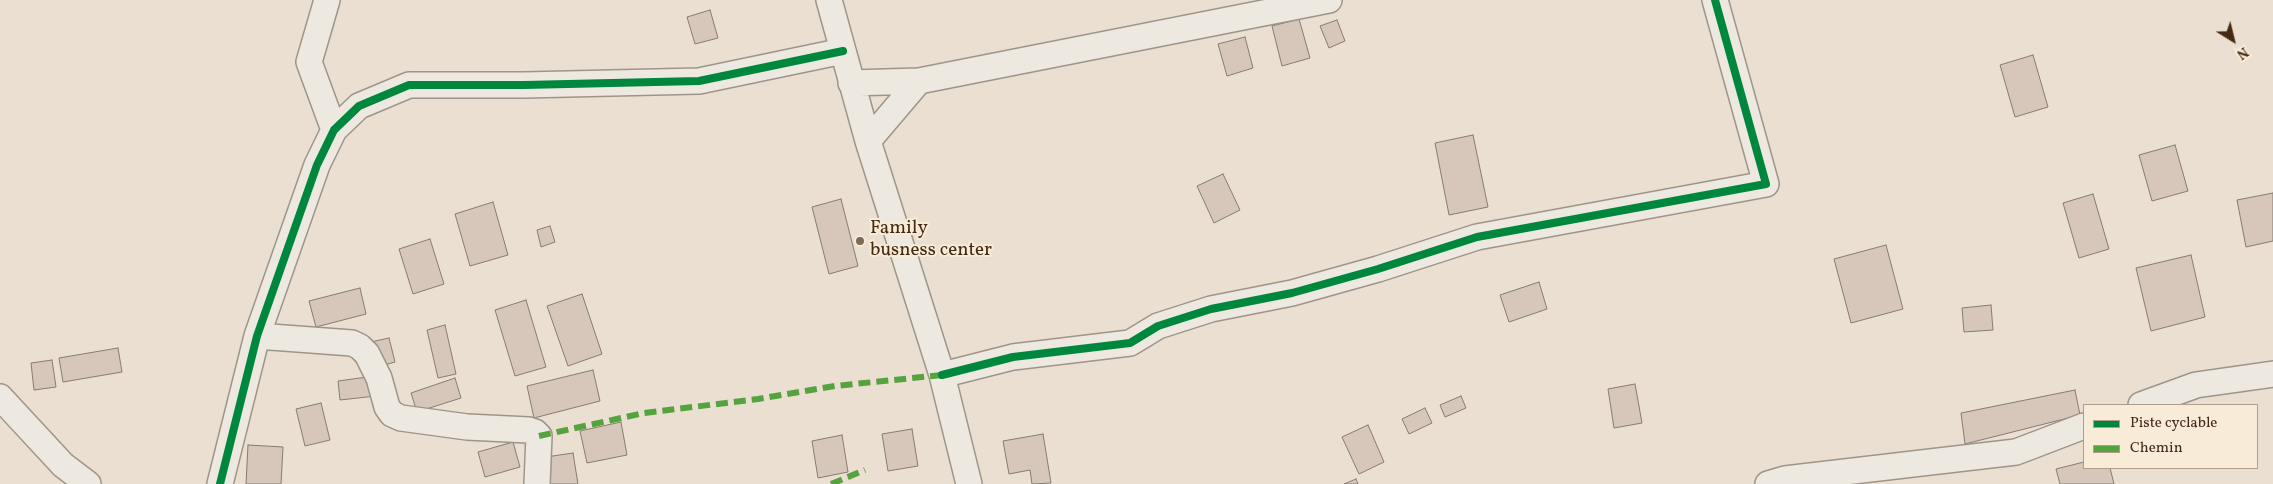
<!DOCTYPE html>
<html>
<head>
<meta charset="utf-8">
<style>
	body { margin:0 }
	#map { position:relative; width:2273px; height:484px; overflow:hidden; background:#eadfd0; font-family:Vollkorn,serif }
	canvas { display:block }
	.legend { position:absolute; left:2083px; top:404px; width:175px; height:65px; box-sizing:border-box; background:#f8ecd9; border:1px solid #b09e8a; margin:0; padding:6px 9px; list-style:none; font-size:15px; color:#442913 }
	.legend li { display:flex; align-items:center; gap:10px; height:25px }
	.legend b { width:25px; border:1px solid #b09e8a }
	.north { position:absolute; left:2208px; top:15px; width:50px; height:50px; -webkit-text-stroke:4px #f8ecd9; paint-order:stroke; rotate:144deg; font-size:14px; font-weight:700; line-height:20px; text-align:center; color:#442913 }
	.north::after { content:''; display:block; margin:auto; width:18px; height:22px; background:#442913; clip-path:polygon(50% 0,100% 100%,50% 72%,0 100%) }
</style>
</head>
<body>
<div id="map">
<canvas width="2273" height="484"></canvas>
<ul class="legend">
<li><b style="height:6px;background:#00873e"></b>Piste cyclable</li>
<li><b style="height:6px;background:#55a33f"></b>Chemin</li>
</ul>
<div class="north">N</div>
</div>
<script>
const c = document.querySelector('canvas').getContext('2d');
c.lineJoin = 'round';
function fillPath(path, color) { c.fillStyle = color; c.fill(path, 'evenodd'); }
const shape = rows => new Path2D(rows.map(r => 'M' + r).join(''));
function stroke(path, color, width, dash) { c.strokeStyle = color; c.lineWidth = width; c.lineCap = dash ? 'butt' : 'round'; c.setLineDash(dash || []); c.stroke(path); }
function write(font, color, halo, rows, align = 'center') {
  c.font = font + ' Vollkorn,serif'; c.lineWidth = 4; c.setLineDash([]); c.textBaseline = 'middle'; c.strokeStyle = halo; c.fillStyle = color; for (const [text, x, y, turn = 0] of rows) {
    c.save(); c.translate(x, y); c.rotate((+turn || 0) * Math.PI / 180); c.textAlign = isNaN(turn) ? turn : align; if (halo) c.strokeText(text, 0, 0); c.fillText(text, 0, 0); c.restore();
  }
}
const building = shape([
	[710,10,718,38,695,44,687,17,710,10],
	[1299,19,1310,58,1282,66,1272,26,1299,19],
	[1337,20,1345,41,1329,48,1320,26,1337,20],
	[1245,37,1253,68,1227,76,1218,44,1245,37],
	[2033,55,2048,107,2015,117,2000,65,2033,55],
	[1473,135,1488,207,1449,215,1435,143,1473,135],
	[2175,145,2188,191,2152,201,2139,155,2175,145],
	[1223,174,1240,210,1214,223,1197,186,1223,174],
	[2273,193,2273,241,2246,247,2237,200,2273,193],
	[2093,194,2109,249,2079,258,2063,203,2093,194],
	[841,199,858,266,829,274,812,207,841,199],
	[493,202,508,255,470,266,455,214,493,202],
	[550,226,555,242,541,247,537,230,550,226],
	[430,239,444,284,413,294,399,249,430,239],
	[1886,245,1903,309,1851,323,1834,259,1886,245],
	[2191,255,2205,317,2151,331,2136,268,2191,255],
	[1539,282,1547,309,1509,322,1500,295,1539,282],
	[360,288,366,314,316,327,309,301,360,288],
	[582,294,602,354,568,366,547,306,582,294],
	[526,300,546,367,515,376,495,310,526,300],
	[1991,305,1993,330,1964,332,1962,308,1991,305],
	[445,325,456,374,438,378,427,330,445,325],
	[389,338,395,362,378,367,371,342,389,338],
	[118,348,122,372,63,382,59,358,118,348],
	[52,360,56,387,34,390,31,363,52,360],
	[593,370,600,401,534,418,527,386,593,370],
	[375,376,376,396,340,400,338,381,375,376],
	[455,378,461,398,417,412,411,393,455,378],
	[1635,384,1642,423,1614,428,1608,389,1635,384],
	[2075,390,2080,415,1965,444,1961,413,2075,390],
	[1461,396,1466,408,1445,417,1440,405,1461,396],
	[321,403,330,440,305,446,296,409,321,403],
	[1425,408,1432,423,1409,434,1402,419,1425,408],
	[621,422,627,455,587,463,580,431,621,422],
	[1368,425,1384,462,1359,474,1342,437,1368,425],
	[912,429,918,466,888,471,882,434,912,429],
	[1043,434,1051,483,1032,484,1030,470,1009,474,1003,441,1043,434],
	[842,435,848,472,818,478,812,441,842,435],
	[513,442,520,467,485,477,478,452,513,442],
	[248,445,283,447,281,484,246,484,248,445],
	[573,453,578,484,550,484,546,457,573,453],
	[2084,462,2084,468,2110,468,2114,484,2060,484,2056,469,2084,462],
	[1356,479,1358,484,1344,484,1356,479]
]);
fillPath(building, '#d7c6ba');
stroke(building, '#867c71', 1);
const street = shape([
	[327,0,309,62,334,130],
	[829,0,868,141,942,375,969,484],
	[851,83,919,81],
	[868,141,919,81,1329,0],
	[257,336,352,343,360,347,367,354,379,378,387,407,392,414,401,418,467,427,529,430,535,432,539,436,537,484],
	[942,375,1013,357,1130,343,1158,326,1211,309,1292,293,1378,269,1477,237,1766,184,1715,0],
	[0,397,63,465,88,484],
	[2141,405,2196,385,2273,374],
	[220,484,257,336,317,165,334,130,359,106,409,85,524,85,699,81,843,51],
	[1768,484,1785,479,2016,452,2084,426]
]);
stroke(street, '#9e958a', 28);
stroke(street, '#ede8e0', 25);
stroke(shape([
	[539,436,644,413,758,399,835,386,942,375],
	[831,484,865,470]
]), '#55a33f', 6, [12, 6]);
stroke(shape([
	[942,375,1013,357,1130,343,1158,326,1211,309,1292,293,1378,269,1477,237,1766,184,1715,0],
	[220,484,257,336,317,165,334,130,359,106,409,85,524,85,699,81,843,51]
]), '#00873e', 8);
for (const [x, y, r, color] of [
	[860,241,5,"#7e6955"]
]) { const dot = new Path2D(); dot.arc(x, y, r, 0, 2 * Math.PI); c.fillStyle = color; c.fill(dot); stroke(dot, '#f8ecd9', 2); }
write('19px', '#442913', '#f8ecd9', [
	["Family",870,230],
	["busness center",870,252]
], 'left');
</script>
</body>
</html>
